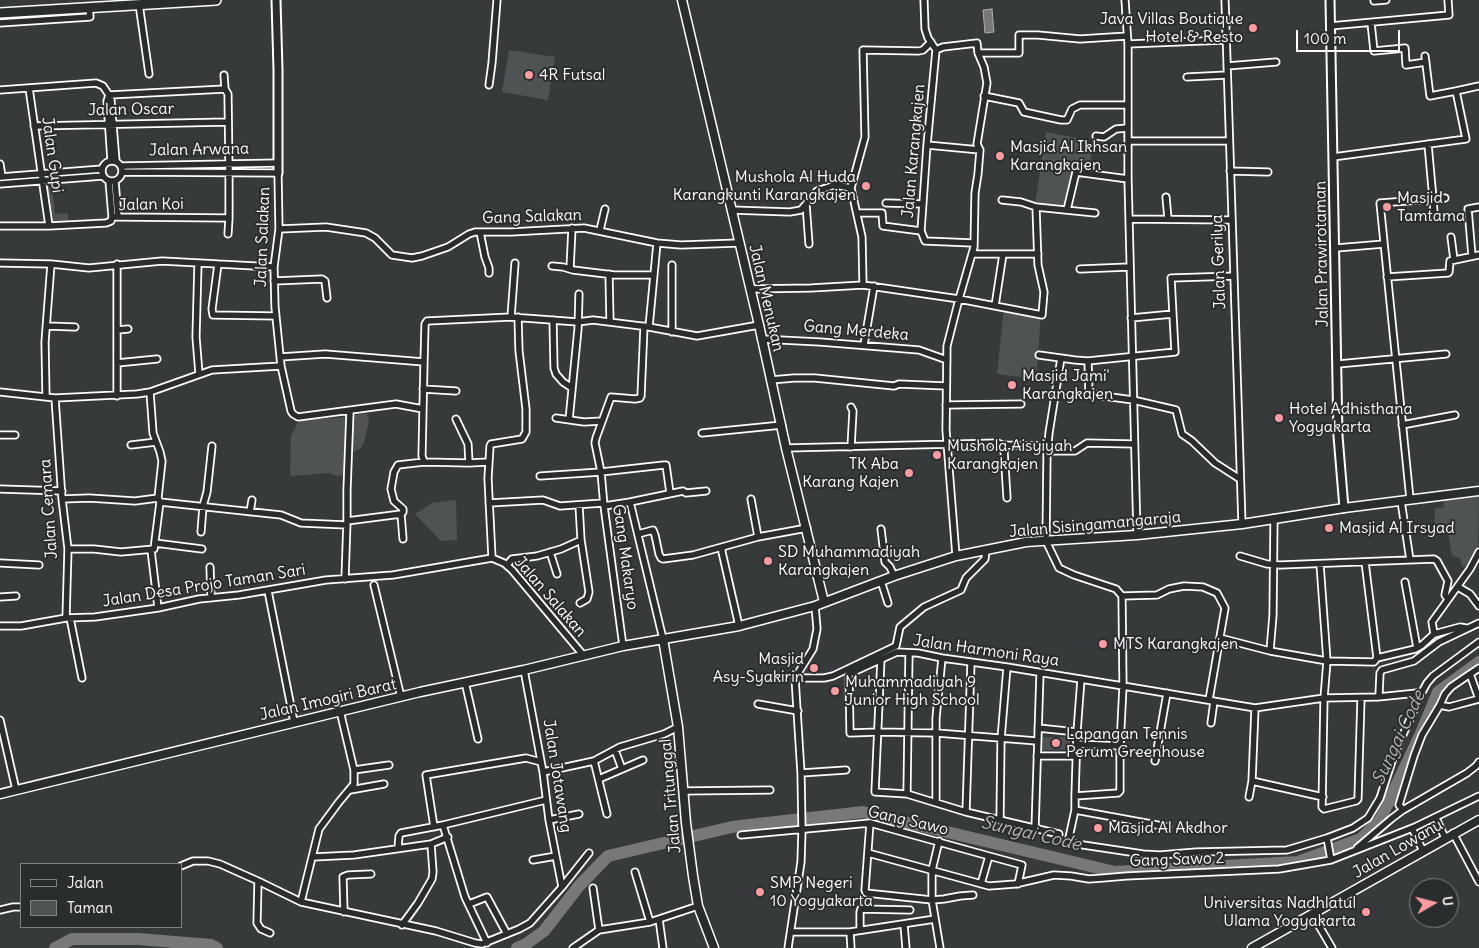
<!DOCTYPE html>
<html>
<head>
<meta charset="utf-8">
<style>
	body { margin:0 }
	#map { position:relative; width:1479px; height:948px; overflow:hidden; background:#373a3b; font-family:Delius,sans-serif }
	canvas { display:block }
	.legend { position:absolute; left:20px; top:863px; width:162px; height:65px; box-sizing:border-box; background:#2a2d2e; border:1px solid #7f8182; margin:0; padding:6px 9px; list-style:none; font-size:15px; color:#fff }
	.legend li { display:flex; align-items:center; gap:10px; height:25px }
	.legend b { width:25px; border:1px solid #7f8182 }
	.north { position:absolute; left:1409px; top:878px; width:50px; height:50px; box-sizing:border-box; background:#2a2d2e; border:1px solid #7f8182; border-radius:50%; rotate:82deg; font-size:14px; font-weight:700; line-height:20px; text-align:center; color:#fff }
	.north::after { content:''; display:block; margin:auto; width:18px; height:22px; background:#ff9aa2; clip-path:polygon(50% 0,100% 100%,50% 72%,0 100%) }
	.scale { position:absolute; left:1296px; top:30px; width:104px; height:22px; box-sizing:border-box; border:2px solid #fff; border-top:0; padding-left:6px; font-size:15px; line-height:18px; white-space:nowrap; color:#fff; -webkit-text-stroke:4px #2a2d2e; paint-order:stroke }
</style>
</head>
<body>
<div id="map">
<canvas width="1479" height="948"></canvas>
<ul class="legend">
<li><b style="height:6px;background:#2a2d2e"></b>Jalan</li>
<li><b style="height:14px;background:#505354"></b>Taman</li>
</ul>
<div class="north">U</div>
<div class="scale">100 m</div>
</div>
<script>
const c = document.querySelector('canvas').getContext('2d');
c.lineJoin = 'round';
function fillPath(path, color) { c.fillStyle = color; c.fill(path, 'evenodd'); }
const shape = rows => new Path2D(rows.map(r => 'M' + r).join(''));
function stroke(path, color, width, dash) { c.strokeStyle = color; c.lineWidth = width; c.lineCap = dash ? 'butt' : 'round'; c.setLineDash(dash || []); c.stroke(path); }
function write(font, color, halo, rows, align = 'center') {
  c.font = font + ' Delius,sans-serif'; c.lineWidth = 4; c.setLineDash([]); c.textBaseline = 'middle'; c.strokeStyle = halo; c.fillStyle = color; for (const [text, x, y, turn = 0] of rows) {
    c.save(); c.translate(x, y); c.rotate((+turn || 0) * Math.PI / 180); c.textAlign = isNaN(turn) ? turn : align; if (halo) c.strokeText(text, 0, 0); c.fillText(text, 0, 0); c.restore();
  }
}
fillPath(shape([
	[509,50,555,57,548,100,502,92],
	[1046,132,1077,138,1078,145,1092,148,1090,171,1074,170,1067,209,1035,205],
	[52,186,55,214,68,213,68,223,50,224,47,187],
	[1004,307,1041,314,1036,379,997,374],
	[367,413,369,421,364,443,360,449,350,453,347,473,342,475,336,476,329,473,291,476,290,471,291,436,297,424,302,419,338,418],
	[1479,493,1478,548,1470,565,1462,567,1460,558,1452,556,1448,533,1442,533,1441,528,1435,529,1434,517,1435,517,1435,509,1444,507,1443,496],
	[456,500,457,540,441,541,415,514,432,503],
	[1042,737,1070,737,1070,749,1042,750]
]), '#505354');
const water = shape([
	[992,9,994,32,985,33,983,10,992,9]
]);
fillPath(water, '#767879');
stroke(water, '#adaeaf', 1);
stroke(shape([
	[55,948,72,939,138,939,211,945,217,948],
	[517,948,526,944,544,931,579,886,608,856,732,827,863,812,1115,872,1298,862,1361,839,1380,820,1422,731,1438,692,1479,662]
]), '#767879', 12);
const minor = shape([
	[924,0,925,29,928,38,936,50,927,145,921,231,925,241,973,243],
	[1125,0,1128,44,1128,179,1137,535],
	[1225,0,1242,524],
	[1374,1,1386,0],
	[139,4,149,74],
	[0,23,90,17,89,7],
	[1371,23,1374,51,1405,48,1406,65,1426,62],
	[1330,26,1449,15,1448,0],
	[1128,44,1226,40],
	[936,50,943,47,977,43,978,53,1019,53,1019,35,1038,35,1080,39,1127,36],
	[1425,56,1430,96,1456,91],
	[1227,66,1276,62],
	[224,75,225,89],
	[1187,77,1227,75],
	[489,85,492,63,497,0],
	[29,88,49,226],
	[0,90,96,83,103,86,109,95,225,89,228,94,229,172,229,218,118,217,112,217,111,221,106,223,49,226,0,226],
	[984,96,1019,103,1024,112,1061,120,1067,120,1072,109,1080,105,1128,105],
	[34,126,228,122],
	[1096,136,1104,137,1116,129,1128,128],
	[1128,141,1229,141],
	[927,145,980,150],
	[1333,157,1466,139,1456,91,1479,86],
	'102 171a10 10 0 1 1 20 0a10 10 0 1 1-20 0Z',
	[111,161,107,101,109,95,111,100,113,125,116,161],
	[0,164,2,177],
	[121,166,278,163],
	[1230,171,1268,172],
	[122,172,278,173,279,229,274,267,275,307,281,366,291,411,293,414,298,417,396,404,423,409],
	[0,177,102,169],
	[109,181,112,217],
	[115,181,118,217],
	[0,184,103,176],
	[851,188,865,137,863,50,919,51,923,50,931,42],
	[1166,197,1168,219],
	[1433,199,1434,213],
	[1002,200,1021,202,1036,207,1095,213],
	[1433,200,1445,198],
	[886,203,923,204],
	[806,204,809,244],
	[731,210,790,212,801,210,817,191,835,185,851,188,862,237,863,285],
	[1067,210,1076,172,1128,179],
	[857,213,882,213,883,226,921,231],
	[1129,219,1232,220],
	[279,229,326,227,366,233,375,238,392,255,412,258,422,256,448,247,469,234,475,232,511,232,584,228,657,243,681,245,739,243],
	[600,230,605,209],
	[480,232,485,257,489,268,489,273],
	[228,234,229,218],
	[1451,237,1454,260],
	[1336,248,1384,244],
	[972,254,1038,254],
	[1472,256,1468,209,1479,207],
	[0,263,51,264,89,268,162,261,274,267],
	[198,263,196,337,199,374],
	[218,264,212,309,213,315,276,316],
	[552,266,563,267,573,270,614,275,654,275],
	[570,269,572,228],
	[1080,269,1129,267],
	[609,274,610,322],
	[1387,277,1448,273,1449,272,1450,261,1479,255],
	[274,281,322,279,325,281,327,298],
	[750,289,811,288,863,285,959,299,1042,315,1044,292,1038,265,1036,207],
	[995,306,1003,254],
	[511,317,515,263],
	[1131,318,1173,314],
	[553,320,554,368,556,374,563,382,572,388],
	[48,326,75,327],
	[649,327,657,243],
	[117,330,128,329],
	[672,332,672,265],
	[761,339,820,342,919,350,947,360],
	[864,345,874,286],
	[1039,355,1075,360,1088,361,1175,352,1171,278,1234,276],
	[280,357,325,354,424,362,425,324,427,321,511,317,578,322,593,320,649,327,697,336,759,325],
	[1061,358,1049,433,1047,455,1046,541,1059,568,1074,575,1116,589,1122,596,1123,686,1255,708,1252,781,1249,797],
	[1088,361,1089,394,1133,400,1176,410,1182,434,1192,441,1215,463,1240,479],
	[424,362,422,456,424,462],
	[117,363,157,359],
	[1338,364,1446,354],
	[771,380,794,378,815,378,894,386,899,384,946,386],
	[423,389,456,391],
	[0,392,55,398,137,394,150,392,212,370,281,366],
	[150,392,153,433,160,452,162,461,158,498,160,502,281,515,301,523,347,525],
	[46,396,45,342,51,264],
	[117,396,117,264],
	[55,398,62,499,68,549,66,618],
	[946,405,1021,404],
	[556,418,584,422,602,421],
	[456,419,468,444,469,463],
	[569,420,578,329,579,294],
	[1402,425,1455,415],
	[702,433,782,425],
	[0,435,15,435],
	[131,445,156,442],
	[1002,445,1048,446],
	[851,447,853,411,851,407],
	[786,448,998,443,1002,445,1004,450,1007,498],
	[1047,451,1075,451,1087,443,1134,444],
	[540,476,601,472,664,465,666,465,670,493],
	[0,489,62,491],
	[62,499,89,498,135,501,158,498],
	[751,499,758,537],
	[1410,499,1380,203,1433,199,1428,144],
	[1401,501,1410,560],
	[630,502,663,639],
	[489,503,543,500,560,506,603,503],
	[579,505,581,540,589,592,587,599,580,603],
	[604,506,630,502,683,491,686,493,706,491],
	[250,512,252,500],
	[401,514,403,539],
	[347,521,401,514,403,512,403,509,394,501,391,489,394,472,398,465,424,462,469,463,488,462],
	[881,529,885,562,890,567,894,576],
	[201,532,203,506,207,492,212,446],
	[638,534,653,530,655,535,659,554,661,558,663,559,693,555,722,547],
	[155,543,202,549],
	[68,549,94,549,121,552,154,549,160,502],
	[151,550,158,608],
	[550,552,557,574],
	[956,556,946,430,947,346,959,299,974,247,975,193,978,174,980,150,977,144,987,83,984,67,978,53],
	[1240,556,1267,564,1280,565,1434,559,1437,561,1448,581,1445,595,1448,599],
	[492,558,488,478,490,446,491,444,522,439,526,432,526,409,519,351,518,317],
	[1365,562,1377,658],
	[0,563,39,565],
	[1320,564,1327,661,1324,698,1322,807,1324,809,1356,801,1358,799,1361,698],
	[507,565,512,559,537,556,561,549,581,540],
	[210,567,211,598],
	[345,579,347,521,347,490,350,411],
	[881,581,888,603],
	[1405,582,1417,648],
	[374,585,401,697],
	[1458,587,1470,594,1479,606],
	[268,591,294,722],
	[1122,596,1157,595,1169,589,1184,586,1203,587,1217,593,1225,608,1209,700],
	[0,597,16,596],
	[70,618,82,678],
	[0,626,21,626,66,618,95,617,158,608,199,599,239,595,326,580,393,575,492,558,504,563,512,570,584,656],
	[739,626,722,552,722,547,758,537,807,528],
	[1434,634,1432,622,1470,569,1479,552],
	[1220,638,1270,651,1327,661,1374,662,1377,658,1415,649,1422,645,1434,634,1460,627,1466,628],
	[623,646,604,506,601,472,595,443,596,438,611,397,635,399,640,398,641,396,644,326],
	[1270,651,1273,615,1274,518],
	[881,658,875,792,907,794,966,812,1059,834],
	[524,670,543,772,549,820,562,887],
	[1470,674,1479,699,1449,707,1440,705,1445,694,1451,687,1470,674],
	[1470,674,1479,668],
	[795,678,824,678,833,676,896,646,900,627,924,607,961,590,966,578,985,559,986,550],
	[465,682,478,739],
	[1378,697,1417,693],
	[758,704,798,711],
	[1255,708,1324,698,1377,697,1379,695,1380,673,1382,670,1414,661,1439,642,1479,623],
	[0,720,16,790],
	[1211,723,1214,701],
	[1038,728,1077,732],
	[1037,741,937,733,878,732,850,733,849,674,897,652,918,653,942,658,1007,667,1123,686,1120,746,1120,791,1118,793,1075,796,1077,732,1081,679],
	[1077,744,1120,746],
	[615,750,622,769],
	[1037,756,1076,756],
	[594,761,607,814],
	[1155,761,1167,693],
	[354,770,389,765],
	[543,772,594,761,620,747,664,734,678,727],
	[801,773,846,770],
	[599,779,643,760],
	[1252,781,1323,797],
	[350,790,384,784],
	[683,791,770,790],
	[907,794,909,653],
	[1075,796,1075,810,1068,842,1070,843,1143,854,1160,855,1196,852,1287,850,1327,838,1353,828,1368,818,1380,798,1394,755,1421,694,1427,683,1433,676,1479,642],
	[936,802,936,718,942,658],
	[1075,810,1168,827],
	[1403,810,1399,805,1414,756,1422,735,1440,705],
	[966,812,971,662],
	[1436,818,1445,838],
	[549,820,579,814],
	[1000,820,1001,739,1007,667],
	[870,823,865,890,866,893,932,900,944,899,960,896,973,895],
	[443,825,465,897,487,943],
	[434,827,426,775,526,758,541,762],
	[1412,828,1423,851],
	[1035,829,1040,673],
	[1453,833,1479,882],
	[741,835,870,823,989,856,981,884],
	[1327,838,1331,860],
	[939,841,932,870,932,900,940,948],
	[398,848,399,836,401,833,443,825,546,800],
	[1357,848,1391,819,1403,810,1467,773,1476,766,1479,762],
	[868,853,989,886,1015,884,1054,875,1071,876,1089,879,1103,878,1126,876,1279,869,1331,860,1415,827,1479,796],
	[989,856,1022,865,1018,884],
	[313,857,354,855,431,844,448,837],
	[533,860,556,856],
	[181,866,193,861,208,861,220,864,258,881,301,902,436,931,475,943,482,944,519,929,530,923,562,887,589,853],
	[635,872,650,922],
	[258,881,257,923,261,929,270,933],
	[593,888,599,930],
	[301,902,319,829,339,802,354,784,354,770,340,711],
	[469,904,487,897,507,934],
	[0,910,13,907,21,907],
	[344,912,343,877,348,875,371,874],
	[1312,914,1332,948],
	[659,919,663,948],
	[402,925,418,903,432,879,433,872,431,844],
	[904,925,906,948],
	[860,930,860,912,861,909,910,910],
	[792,932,850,932,935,919],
	[850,932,851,948],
	[573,948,599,930,650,922,698,906],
	[788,948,801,862,802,830,801,773,795,678,813,649,817,629,815,606]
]);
const tertiary = shape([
	[276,0,278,70,278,173],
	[1330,0,1338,436,1344,508]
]);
const secondary = shape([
	[682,0,759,325,786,448,824,602],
	[663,639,678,727,686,823,693,876,698,906,714,948],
	[0,794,420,692,524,670,623,646,739,626,815,606,894,576,956,556,1026,542,1137,535,1242,524,1344,508,1479,491],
	[1252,948,1479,820]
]);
const primary = shape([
	[0,13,216,0]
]);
stroke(minor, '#fff', 9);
stroke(tertiary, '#fff', 11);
stroke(secondary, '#fff', 11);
stroke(primary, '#fff', 12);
stroke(minor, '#2a2d2e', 5.5);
stroke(tertiary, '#2a2d2e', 7);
stroke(secondary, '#2a2d2e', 8);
stroke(primary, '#2a2d2e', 9);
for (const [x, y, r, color] of [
	[1253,28,5,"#ff9aa2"],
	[529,75,5,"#ff9aa2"],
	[1000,156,5,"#ff9aa2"],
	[866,186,5,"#ff9aa2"],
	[1387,207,5,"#ff9aa2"],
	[1012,385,5,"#ff9aa2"],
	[1279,418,5,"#ff9aa2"],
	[937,455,5,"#ff9aa2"],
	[909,473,5,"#ff9aa2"],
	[1329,528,5,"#ff9aa2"],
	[768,561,5,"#ff9aa2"],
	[1103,644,5,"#ff9aa2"],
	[814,668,5,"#ff9aa2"],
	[835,691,5,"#ff9aa2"],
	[1056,743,5,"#ff9aa2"],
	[1098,828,5,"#ff9aa2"],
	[760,892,5,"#ff9aa2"],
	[1366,912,5,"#ff9aa2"]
]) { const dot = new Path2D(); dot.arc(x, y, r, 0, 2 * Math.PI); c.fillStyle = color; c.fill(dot); stroke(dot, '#2a2d2e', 2); }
write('16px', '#fff', '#2a2d2e', [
	["Java Villas Boutique",1243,19,"right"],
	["Hotel & Resto",1243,37,"right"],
	["4R Futsal",539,75],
	["Masjid Al Ikhsan",1010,147],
	["Karangkajen",1010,165],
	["Mushola Al Huda",856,177,"right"],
	["Karangkunti Karangkajen",856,195,"right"],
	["Masjid",1397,198],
	["Tamtama",1397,216],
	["Masjid Jami'",1022,376],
	["Karangkajen",1022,394],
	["Hotel Adhisthana",1289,409],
	["Yogyakarta",1289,427],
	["Mushola Aisyiyah",947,446],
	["Karangkajen",947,464],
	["TK Aba",899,464,"right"],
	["Karang Kajen",899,482,"right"],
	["Masjid Al Irsyad",1339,528],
	["SD Muhammadiyah",778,552],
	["Karangkajen",778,570],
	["MTS Karangkajen",1113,644],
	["Masjid",804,659,"right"],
	["Asy-Syakirin",804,677,"right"],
	["Muhammadiyah 9",845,682],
	["Junior High School",845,700],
	["Lapangan Tennis",1066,734],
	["Perum Greenhouse",1066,752],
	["Masjid Al Akdhor",1108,828],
	["SMP Negeri",770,883],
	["10 Yogyakarta",770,901],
	["Universitas Nadhlatul",1356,903,"right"],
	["Ulama Yogyakarta",1356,921,"right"]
], 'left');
write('16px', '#fff', '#2a2d2e', [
	["Jalan Oscar",131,110,-1],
	["Jalan Arwana",199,150,-1],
	["Jalan Karangkajen",914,151,-85],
	["Jalan Gupi",52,155,82],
	["Jalan Koi",151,205,-1],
	["Gang Salakan",532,217,-2],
	["Jalan Salakan",263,237,-88],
	["Jalan Prawirotaman",1322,254,-91],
	["Jalan Gerilya",1219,262,-92],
	["Jalan Menukan",766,298,77],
	["Gang Merdeka",856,331,5],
	["Jalan Cemara",49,509,-94],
	["Jalan Sisingamangaraja",1095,525,-5],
	["Gang Makaryo",625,557,82],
	["Jalan Desa Projo Taman Sari",204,586,-9],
	["Jalan Salakan",550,597,49],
	["Jalan Harmoni Raya",986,651,8],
	["Jalan Imogiri Barat",328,700,-13],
	["Jalan Jotawang",557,776,81],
	["Jalan Tritunggal",671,796,-95],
	["Gang Sawo",908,821,13],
	["Jalan Lowanu",1398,849,-30],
	["Gang Sawo 2",1177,860,-2]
]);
write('italic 18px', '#b4b5b5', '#2a2d2e', [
	["Sungai Code",1399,738,-65],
	["Sungai Code",1031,834,13]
]);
</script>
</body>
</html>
